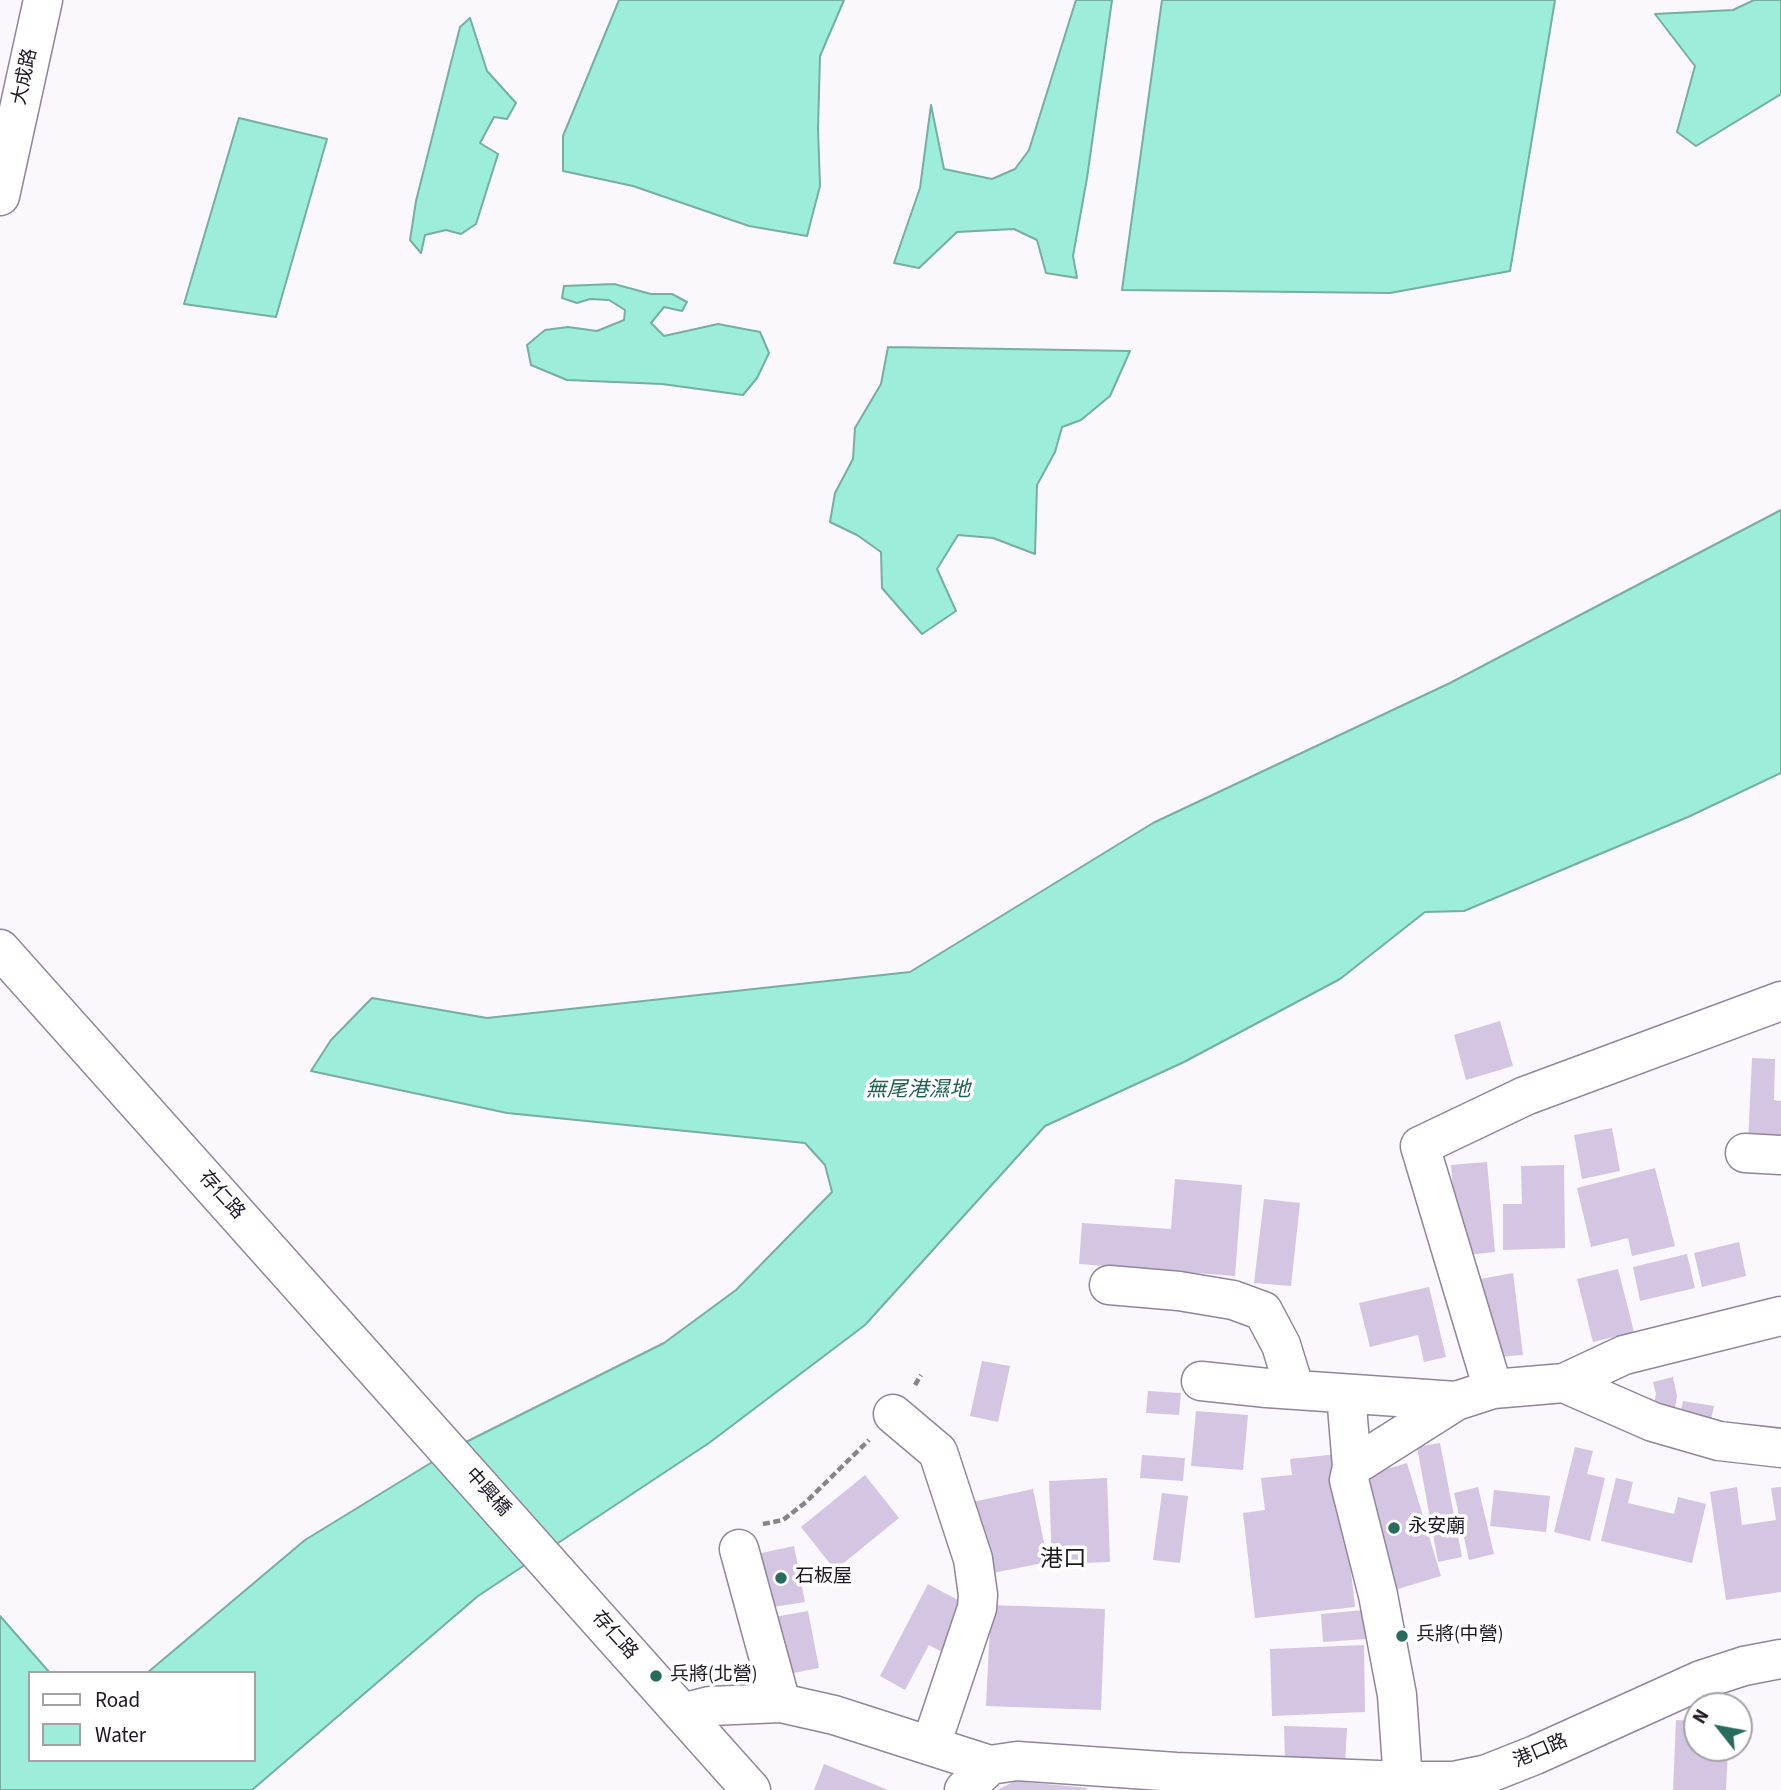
<!DOCTYPE html>
<html>
<head>
<meta charset="utf-8">
<style>
	body { margin:0 }
	#map { position:relative; width:1781px; height:1790px; overflow:hidden; background:#faf7fd; font-family:"Source Sans 3",sans-serif }
	canvas { display:block }
	.legend { position:absolute; left:28px; top:1671px; width:228px; height:91px; box-sizing:border-box; background:#fff; border:2px solid #a4a2a6; margin:0; padding:9px 12px; list-style:none; font-size:21px; color:#1c1721 }
	.legend li { display:flex; align-items:center; gap:14px; height:35px }
	.legend b { width:35px; border:2px solid #a4a2a6 }
	.north { position:absolute; left:1683px; top:1692px; width:70px; height:70px; box-sizing:border-box; background:#fff; border:2px solid #a4a2a6; border-radius:50%; rotate:301deg; font-size:19px; font-weight:700; line-height:28px; text-align:center; color:#1c1721 }
	.north::after { content:''; display:block; margin:auto; width:24px; height:32px; background:#286c5e; clip-path:polygon(50% 0,100% 100%,50% 72%,0 100%) }
</style>
</head>
<body>
<div id="map">
<canvas width="1781" height="1790"></canvas>
<ul class="legend">
<li><b style="height:9px;background:#fff"></b>Road</li>
<li><b style="height:19px;background:#9ceeda"></b>Water</li>
</ul>
<div class="north">N</div>
</div>
<script>
const c = document.querySelector('canvas').getContext('2d');
c.lineJoin = 'round';
function fillPath(path, color) { c.fillStyle = color; c.fill(path, 'evenodd'); }
const shape = rows => new Path2D(rows.map(r => 'M' + r).join(''));
function stroke(path, color, width, dash) { c.strokeStyle = color; c.lineWidth = width; c.lineCap = dash ? 'butt' : 'round'; c.setLineDash(dash || []); c.stroke(path); }
function write(font, color, halo, rows, align = 'center') {
  c.font = font + ' "Source Sans 3","Noto Sans TC",sans-serif'; c.lineWidth = 7; c.setLineDash([]); c.textBaseline = 'middle'; c.strokeStyle = halo; c.fillStyle = color; for (const [text, x, y, turn = 0] of rows) {
    c.save(); c.translate(x, y); c.rotate((+turn || 0) * Math.PI / 180); c.textAlign = isNaN(turn) ? turn : align; if (halo) c.strokeText(text, 0, 0); c.fillText(text, 0, 0); c.restore();
  }
}
const water = shape([
	[619,0,844,0,820,56,818,129,820,186,807,236,749,226,633,186,563,171,563,136,619,0],
	[1076,0,1112,0,1087,178,1073,256,1077,278,1046,273,1037,240,1014,229,957,232,919,268,894,263,920,188,931,105,944,169,992,179,1015,169,1029,150,1076,0],
	[1162,0,1555,0,1510,271,1390,293,1122,290,1162,0],
	[1754,0,1781,0,1781,94,1696,146,1677,132,1695,66,1655,14,1733,10,1754,0],
	[470,18,487,71,516,103,507,119,494,117,480,143,498,154,476,224,461,234,446,230,425,235,421,253,410,240,416,201,460,27,470,18],
	[239,118,327,139,276,317,184,304,239,118],
	[614,284,651,294,672,294,687,302,682,311,664,307,651,323,664,336,718,324,760,332,769,353,757,378,743,395,662,384,567,380,531,365,527,345,545,330,568,327,597,331,624,320,625,310,609,300,590,299,577,303,562,298,564,286,614,284],
	[888,347,1130,351,1110,396,1081,420,1062,427,1055,452,1037,485,1035,554,993,538,958,535,937,569,956,611,922,634,882,588,881,552,857,535,830,522,835,493,853,459,855,428,881,384,888,347],
	[1781,510,1781,773,1688,817,1464,911,1425,912,1340,979,1184,1062,1045,1126,865,1325,709,1443,478,1596,252,1790,0,1790,0,1616,50,1673,30,1673,30,1760,254,1760,254,1673,147,1673,305,1540,460,1445,664,1343,736,1290,832,1192,825,1165,805,1143,507,1113,311,1071,331,1040,372,998,487,1018,910,972,1153,823,1450,683,1781,510]
]);
fillPath(water, '#9ceeda');
stroke(water, '#76aea2', 2);
fillPath(shape([
	[1500,1021,1513,1066,1466,1080,1454,1035],
	[1752,1058,1775,1059,1774,1100,1781,1101,1781,1144,1748,1143],
	[1612,1128,1620,1171,1582,1179,1574,1135],
	[1487,1162,1495,1252,1458,1256,1451,1165],
	[1564,1165,1565,1248,1503,1250,1503,1204,1522,1204,1521,1166],
	[1655,1168,1675,1246,1632,1256,1628,1238,1591,1247,1577,1188],
	[1175,1179,1242,1185,1235,1276,1079,1264,1082,1223,1171,1229],
	[1264,1199,1300,1203,1291,1286,1254,1283],
	[1739,1242,1746,1276,1702,1287,1694,1253],
	[1687,1254,1695,1288,1640,1301,1633,1267],
	[1618,1269,1634,1332,1593,1342,1577,1279],
	[1513,1273,1523,1355,1495,1357,1475,1280],
	[1429,1287,1446,1357,1424,1362,1418,1335,1370,1347,1359,1303],
	[982,1361,1010,1366,998,1422,970,1416],
	[1673,1377,1677,1396,1674,1414,1653,1411,1656,1394,1653,1382],
	[1148,1391,1181,1393,1179,1415,1146,1413],
	[1683,1401,1714,1406,1710,1424,1679,1418],
	[1196,1411,1248,1415,1243,1470,1191,1466],
	[1440,1443,1462,1557,1438,1562,1417,1447],
	[1575,1447,1593,1451,1587,1474,1605,1478,1590,1541,1554,1532],
	[1338,1454,1355,1607,1255,1618,1243,1513,1265,1510,1261,1478,1292,1475,1290,1459],
	[1142,1455,1185,1458,1183,1481,1140,1478],
	[1407,1463,1441,1576,1378,1595,1349,1480],
	[865,1475,899,1518,835,1570,801,1527],
	[1107,1478,1110,1562,1052,1564,1049,1481],
	[1616,1478,1633,1482,1628,1503,1674,1514,1678,1497,1706,1504,1692,1563,1601,1541],
	[1478,1487,1494,1554,1469,1560,1454,1493],
	[1737,1487,1742,1525,1776,1520,1771,1488,1781,1487,1781,1592,1726,1600,1710,1492],
	[1033,1489,1048,1562,983,1575,968,1503],
	[1494,1490,1550,1496,1546,1532,1490,1526],
	[1162,1493,1188,1496,1180,1563,1153,1560],
	[794,1546,805,1602,767,1608,757,1554],
	[928,1584,967,1605,942,1652,929,1645,905,1690,880,1676],
	[991,1605,1105,1609,1101,1710,986,1706],
	[1364,1610,1366,1639,1323,1642,1321,1614],
	[808,1611,819,1668,778,1676,768,1618],
	[1364,1645,1365,1712,1272,1716,1270,1649],
	[1676,1720,1697,1721,1697,1748,1728,1748,1726,1790,1673,1790],
	[1284,1726,1347,1728,1345,1764,1285,1759],
	[824,1764,888,1790,814,1790],
	[1015,1781,1087,1788,1086,1790,997,1790]
]), '#d4c6e2');
const minor = shape([
	[0,196,43,0],
	[0,949,751,1790],
	[1745,1153,1781,1155],
	[1109,1285,1179,1291,1233,1300,1263,1311,1281,1345,1295,1390],
	[1201,1381,1267,1388,1456,1401],
	[1564,1383,1624,1355,1781,1316],
	[1493,1389,1420,1146,1525,1096,1781,1001],
	[1346,1394,1352,1467,1349,1480,1378,1595,1397,1695,1403,1781],
	[893,1414,938,1452,973,1559,978,1595,977,1608,931,1745],
	[1352,1467,1456,1401,1493,1389,1564,1383,1653,1422,1719,1441,1781,1448],
	[739,1549,781,1703],
	[682,1713,710,1706,781,1703,834,1715,990,1765],
	[964,1790,990,1765,1017,1761,1176,1772,1403,1781,1453,1781,1487,1774,1535,1755,1701,1680,1744,1666,1781,1659]
]);
stroke(minor, '#91849d', 41);
stroke(shape([
	[915,1385,921,1375],
	[763,1524,783,1520,806,1502,869,1440]
]), '#88848c', 4.5, [7, 3.5]);
stroke(minor, '#fff', 38);
for (const [x, y, r, color] of [
	[1394,1528,7,"#286c5e"],
	[781,1578,7,"#286c5e"],
	[1402,1636,7,"#286c5e"],
	[656,1676,7,"#286c5e"]
]) { const dot = new Path2D(); dot.arc(x, y, r, 0, 2 * Math.PI); c.fillStyle = color; c.fill(dot); stroke(dot, '#fff', 2.5); }
write('19px', '#1c1721', '#fff', [
	["大成路",26,77,-78],
	["存仁路",221,1196,48],
	["中興橋",487,1493,48],
	["存仁路",614,1636,48],
	["港口路",1541,1752,-23]
]);
write('19px', '#1c1721', '#fff', [
	["永安廟",1408,1528],
	["石板屋",795,1578],
	["兵將(中營)",1416,1636],
	["兵將(北營)",670,1676]
], 'left');
write('italic 21px', '#1f6053', '#fff', [
	["無尾港濕地",918,1091]
]);
write('23px', '#1c1721', '#fff', [
	["港口",1063,1561]
]);
</script>
</body>
</html>
